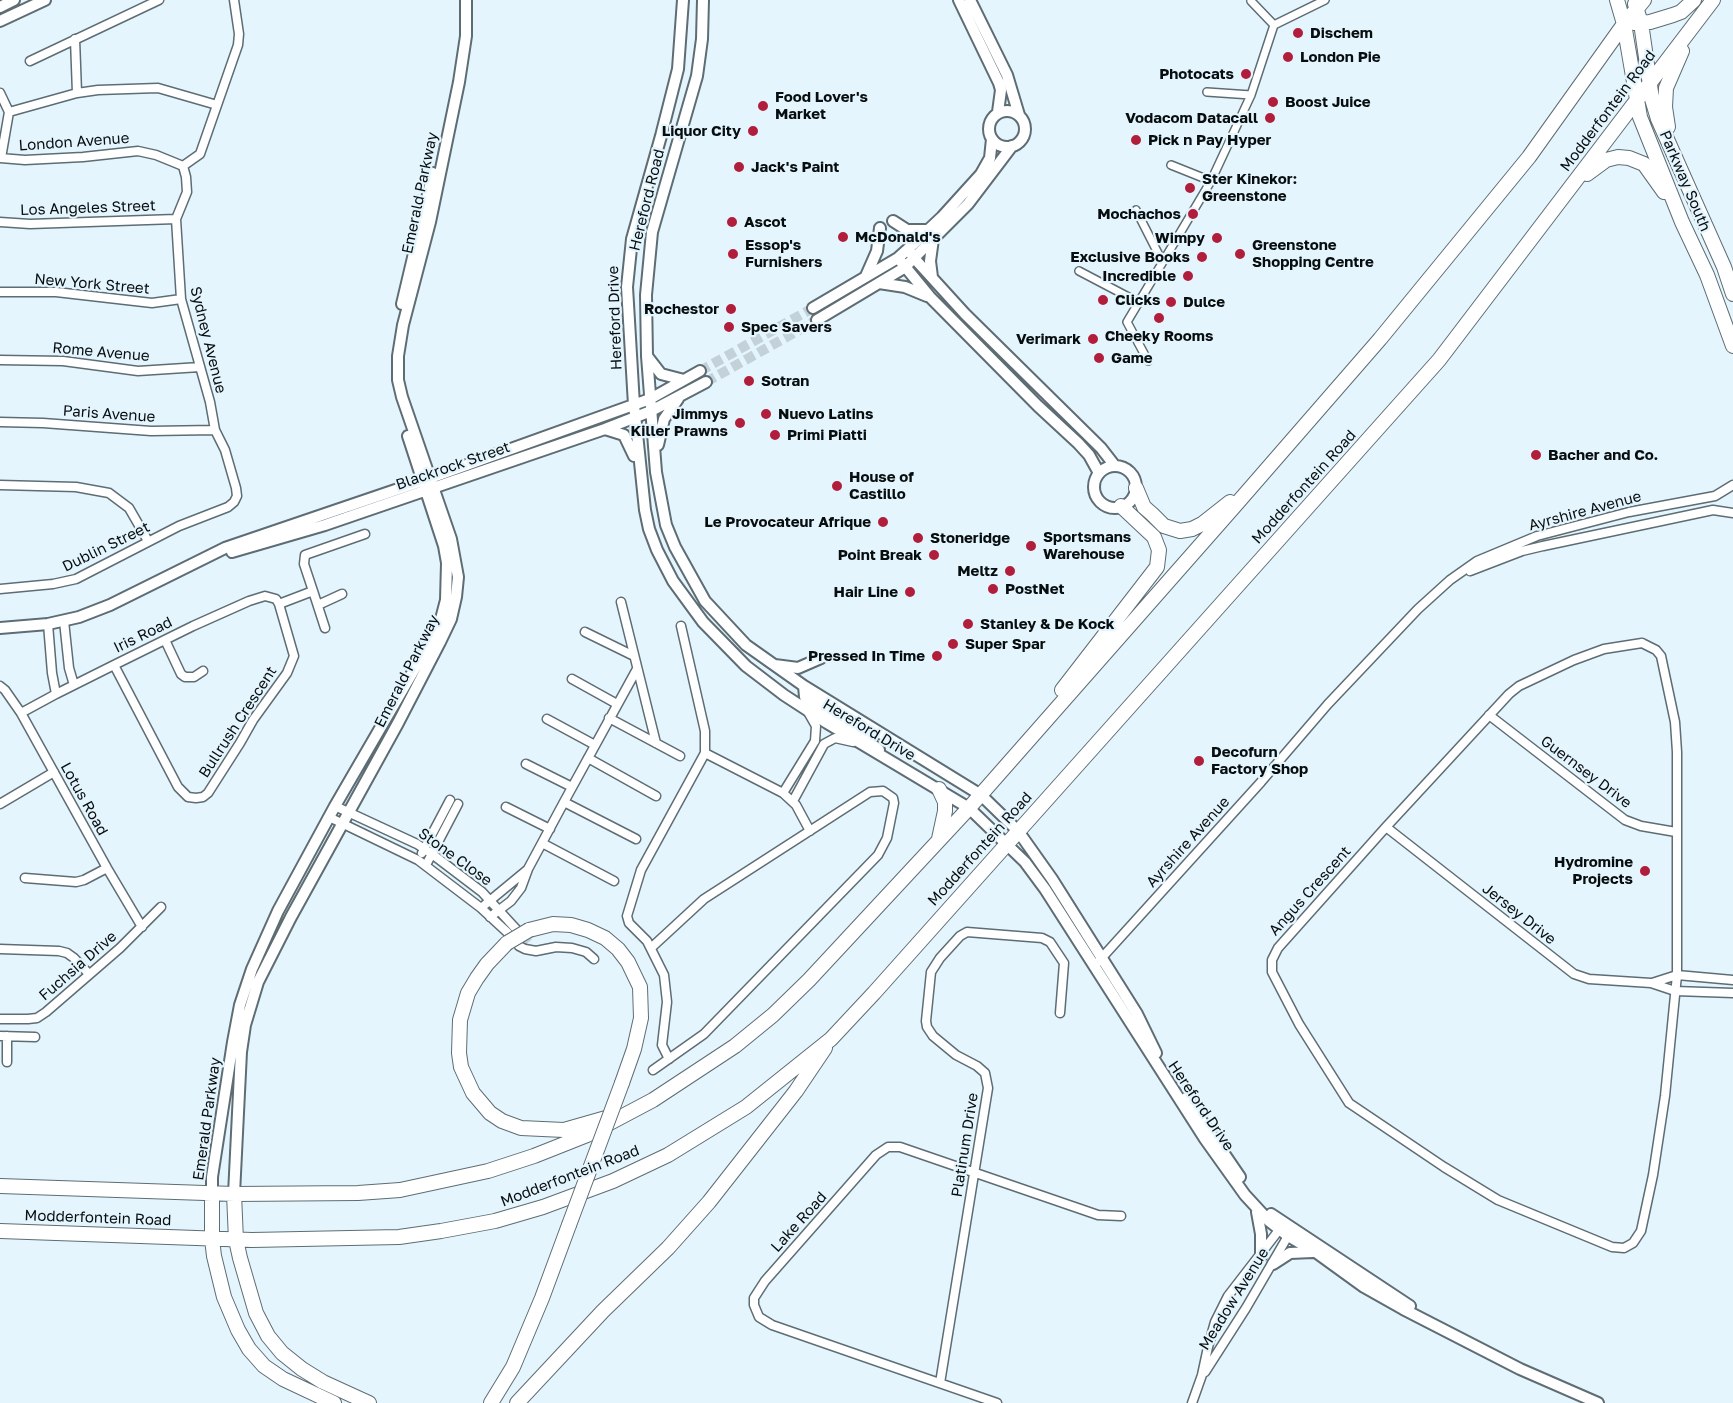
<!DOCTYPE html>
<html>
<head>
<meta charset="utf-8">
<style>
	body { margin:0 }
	canvas { display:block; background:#e4f5fd }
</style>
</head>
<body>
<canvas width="1733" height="1403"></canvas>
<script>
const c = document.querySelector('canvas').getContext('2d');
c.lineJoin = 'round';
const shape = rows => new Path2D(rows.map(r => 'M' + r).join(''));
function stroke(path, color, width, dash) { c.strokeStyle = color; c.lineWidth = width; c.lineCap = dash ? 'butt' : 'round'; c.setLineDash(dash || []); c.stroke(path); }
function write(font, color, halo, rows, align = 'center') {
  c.font = font + ' "Golos Text",sans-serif'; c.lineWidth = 4.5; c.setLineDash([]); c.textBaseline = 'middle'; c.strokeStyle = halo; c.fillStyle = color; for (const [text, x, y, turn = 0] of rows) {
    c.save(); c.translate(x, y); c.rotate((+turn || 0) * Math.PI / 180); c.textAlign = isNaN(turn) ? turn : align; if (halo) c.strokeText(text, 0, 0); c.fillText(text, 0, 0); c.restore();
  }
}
stroke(shape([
	[519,931,529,942]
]), '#c3d2d9', 8, [8, 4]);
stroke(shape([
	[700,371,813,308],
	[706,382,817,320]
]), '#c3d2d9', 10, [10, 5]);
const pedestrian = shape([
	[1251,1,1274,25],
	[1207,92,1251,95],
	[1171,165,1211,181],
	[1136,210,1162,261],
	[1079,271,1138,302],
	[1148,361,1127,322,1211,181,1251,95,1274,25,1325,0]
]);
const minor = shape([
	[75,39,77,93],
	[30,61,159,0],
	[0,93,9,112,1,158],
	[9,112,77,93,98,90,158,88,217,105],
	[0,158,25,160,83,157,138,151,156,155,183,166],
	[183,166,200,154,238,45,239,34,234,0],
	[0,222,30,224,176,219],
	[0,292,56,292,152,303,181,299],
	[0,360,63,361,138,371,200,367],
	[0,422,43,423,151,431,215,430],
	[0,485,76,487,109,493,129,508,148,541],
	[1470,571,1522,551,1543,546,1713,510,1733,513],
	[0,589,53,584,76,579,179,526,228,507,234,502,237,496,236,488,225,450,215,430,210,402,181,299,176,219,187,192,186,177,183,166],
	[313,591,325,628],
	[621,602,656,743],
	[279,604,313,591,304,564,305,555,365,534],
	[318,605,342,594],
	[64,621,69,668,74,685],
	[48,624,52,673,56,694],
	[585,632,634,656],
	[165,640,181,674,185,677,194,677,203,671],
	[1642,643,1656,650,1661,656,1675,722,1677,752,1677,975,1665,1096,1653,1175,1641,1231,1633,1243,1624,1248,1612,1247,1498,1200,1444,1167,1349,1103,1299,1024,1272,972,1272,960,1278,948,1386,827,1509,694,1519,686,1574,660,1604,649,1642,643],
	[572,679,617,704],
	[0,686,5,690,21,713,107,868,142,927],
	[21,713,56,694,114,665,193,626,249,601,265,596,276,599,279,604,294,656,287,673,253,720,240,743,208,793,203,797,196,798,188,797,178,787,114,665],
	[1489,715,1625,820,1641,826,1676,832],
	[609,718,680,756],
	[547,719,595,745],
	[705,753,783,793,796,805,810,831],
	[588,758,656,796],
	[526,764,572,787],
	[783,793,815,741,816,726,808,712],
	[793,801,824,744,835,738,853,742],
	[564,802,636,839],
	[0,804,54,772],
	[335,806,417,844,432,854,482,892,516,929],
	[506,807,550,829],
	[329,817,418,860,481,908,508,933],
	[1386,827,1574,974,1589,979,1651,983,1675,991,1733,993],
	[542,843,614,881],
	[422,853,450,800],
	[426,865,458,804],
	[25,878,76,882,84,880,107,868],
	[481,908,527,870],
	[490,917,511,901,521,888,528,869,564,802,637,669],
	[519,946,525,949,536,951,556,947,572,948,586,952,594,959],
	[652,947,704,899,870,792,883,791,893,798,894,803,887,838,878,855,704,1034,653,1070],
	[0,949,59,951,67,953,74,958,89,974],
	[1098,962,1261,782,1328,704,1418,609,1450,580,1477,561,1537,536,1629,512,1715,496,1733,485],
	[1652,983,1677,975,1733,980],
	[0,1019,28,1019,37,1018,46,1012,120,948,161,907],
	[0,1036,35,1037],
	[669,1059,662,1045,667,1002,664,975,647,941,629,923,627,916,641,870,705,753,705,731,681,626],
	[7,1062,7,1036],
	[1205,1372,1246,1308,1288,1236],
	[940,1383,988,1088,985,1073,977,1066,956,1055,933,1036,927,1027,926,1021,931,972,940,958,960,936,967,932,1042,938,1050,942,1064,963,1060,1013],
	[997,1403,772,1325,759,1317,754,1305,754,1298,765,1281,876,1155,888,1147,900,1147,1098,1215,1121,1216],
	[1192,1403,1202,1375,1208,1347,1215,1322,1228,1296,1279,1230]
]);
const tertiary = shape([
	[683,0,678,69,661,136,632,239,627,287,634,405,645,510,649,529,657,550,673,581,703,622,746,666,784,695,827,723,969,808,1025,862,1045,889,1205,1139,1245,1195,1269,1221,1288,1236,1317,1253,1364,1287,1403,1309,1520,1369,1598,1403],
	[703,0,702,39,697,76,652,232,646,295,647,356,656,472,666,525,675,547,705,601,746,645,804,686,981,795,1018,831,1052,879,1137,1014,1156,1053],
	[959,0,999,83,1001,90,998,112],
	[970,0,1007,75,1019,115],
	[0,7,14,0],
	[0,21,45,0],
	'989 129a18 18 0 1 1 36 0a18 18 0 1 1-36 0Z',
	[893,221,907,230,928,230],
	[908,249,914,258,965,314,1101,448,1115,466],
	[898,258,930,297,1038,406,1078,443,1089,455,1099,473],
	[866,276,877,251,880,228],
	[932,277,930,261,933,239],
	[879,283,905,287,927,296],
	[402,304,433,173],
	[813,308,898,258,908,249,942,217,981,174,990,158,992,139],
	[817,320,904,268,968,204,1012,146],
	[647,356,661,374,684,380],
	[605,429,624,435,634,456],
	[658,445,664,419,678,399],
	'1094 487a21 21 0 1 1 42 0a21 21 0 1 1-42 0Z',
	[232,552,325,525,605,429,651,411,706,382],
	[0,628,48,624,79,617,110,605,225,548,422,481,650,399,700,371],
	[775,665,798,668,821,658],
	[804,686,805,697,845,723,879,750],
	[1186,1098,1240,1177],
	[212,1193,212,1177,233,1042,240,1005,252,969,278,911,335,806,432,639,441,619,446,600,447,563,444,546,408,436],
	[234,1194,241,1052,245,1025,258,982,291,917,398,723,440,642,451,619,456,597,458,577,451,539,402,397,398,380,398,356,403,325,430,222,459,82,466,36,466,0],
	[1257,1212,1261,1234,1261,1256],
	[1271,1214,1410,1306],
	[1273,1264,1290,1253,1313,1252]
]);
const primary = shape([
	[1617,0,1624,24,1640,117,1682,222,1707,275,1733,346],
	[1635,4,1641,23,1652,99,1658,119,1724,267,1733,294],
	[1634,23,1650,22,1673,15,1681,12,1694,0],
	[1668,127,1665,107,1666,88,1682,51],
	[1587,174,1606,160,1618,157,1629,158,1644,164,1664,192],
	[1136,488,1144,507,1152,514,1164,526,1180,531,1192,529,1202,524,1230,502],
	[1062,690,1157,567,1159,550,1154,537,1121,506],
	[939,789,945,802,945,811,939,839],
	[529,930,553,924,571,925,588,930,605,938,618,949,628,962,640,987,641,1018,634,1049,622,1083],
	[507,943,487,964,477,978,468,993,460,1020,459,1053,461,1067,473,1093,490,1113,502,1121,521,1128,564,1130,606,1118],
	[0,1186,234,1194,358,1193,400,1190,488,1171,534,1156,587,1135,653,1100,735,1046,773,1015,809,980,969,808,1233,508,1380,339,1529,157,1624,24,1644,0],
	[212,1193,212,1239,214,1256,224,1297,238,1330,249,1349,264,1366,283,1379,334,1403],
	[234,1194,236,1240,240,1258,256,1313,268,1336,282,1353,302,1369,323,1382,369,1403],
	[0,1231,252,1240,399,1237,441,1231,495,1221,543,1207,613,1181,668,1155,746,1107,831,1039,874,993,1439,360,1713,0],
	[491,1403,513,1367,542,1298,569,1225],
	[517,1403,603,1311,668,1248,709,1202,796,1091,825,1048]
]);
stroke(pedestrian, '#5e6d74', 10);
stroke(minor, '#5e6d74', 11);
stroke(tertiary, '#5e6d74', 14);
stroke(primary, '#5e6d74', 16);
stroke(pedestrian, '#fff', 7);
stroke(minor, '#fff', 8);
stroke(tertiary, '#fff', 10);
stroke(primary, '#fff', 14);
const primaryBridge = shape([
	[507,943,529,930],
	[569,1225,622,1083]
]);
stroke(primaryBridge, '#5e6d74', 16, []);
stroke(primaryBridge, '#fff', 14);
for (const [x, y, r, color] of [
	[1298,33,6,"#b11e3c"],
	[1288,57,6,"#b11e3c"],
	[1246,74,6,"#b11e3c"],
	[1273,102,6,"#b11e3c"],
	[763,106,6,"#b11e3c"],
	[1270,118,6,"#b11e3c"],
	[753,131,6,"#b11e3c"],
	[1136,140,6,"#b11e3c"],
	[739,167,6,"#b11e3c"],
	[1190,188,6,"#b11e3c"],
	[1193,214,6,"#b11e3c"],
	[732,222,6,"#b11e3c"],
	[843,237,6,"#b11e3c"],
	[1217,238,6,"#b11e3c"],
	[733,254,6,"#b11e3c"],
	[1240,254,6,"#b11e3c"],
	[1202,257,6,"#b11e3c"],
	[1188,276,6,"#b11e3c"],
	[1103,300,6,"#b11e3c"],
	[1171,302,6,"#b11e3c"],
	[731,309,6,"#b11e3c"],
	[1159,318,6,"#b11e3c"],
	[729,327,6,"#b11e3c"],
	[1093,339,6,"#b11e3c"],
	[1099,358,6,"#b11e3c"],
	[749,381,6,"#b11e3c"],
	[766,414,6,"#b11e3c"],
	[740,423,6,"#b11e3c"],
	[775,435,6,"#b11e3c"],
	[1536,455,6,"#b11e3c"],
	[837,486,6,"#b11e3c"],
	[883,522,6,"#b11e3c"],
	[918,538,6,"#b11e3c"],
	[1031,546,6,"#b11e3c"],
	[934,555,6,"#b11e3c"],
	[1010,571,6,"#b11e3c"],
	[993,589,6,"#b11e3c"],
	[910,592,6,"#b11e3c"],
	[968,624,6,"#b11e3c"],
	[953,644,6,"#b11e3c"],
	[937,656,6,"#b11e3c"],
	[1199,761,6,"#b11e3c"],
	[1645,871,6,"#b11e3c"]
]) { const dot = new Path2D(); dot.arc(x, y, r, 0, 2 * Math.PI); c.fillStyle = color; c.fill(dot); stroke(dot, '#e4f5fd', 2); }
write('bold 15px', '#080e10', '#e4f5fd', [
	["Dischem",1310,33],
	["London Pie",1300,57],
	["Photocats",1234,74,"right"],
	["Food Lover's",775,97],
	["Market",775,114],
	["Boost Juice",1285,102],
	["Vodacom Datacall",1258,118,"right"],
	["Liquor City",741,131,"right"],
	["Pick n Pay Hyper",1148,140],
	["Jack's Paint",751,167],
	["Ster Kinekor:",1202,179],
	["Greenstone",1202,196],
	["Mochachos",1181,214,"right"],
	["Ascot",744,222],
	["McDonald's",855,237],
	["Wimpy",1205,238,"right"],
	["Essop's",745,245],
	["Furnishers",745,262],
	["Greenstone",1252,245],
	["Shopping Centre",1252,262],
	["Exclusive Books",1190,257,"right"],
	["Incredible",1176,276,"right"],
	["Clicks",1115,300],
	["Dulce",1183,302],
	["Rochestor",719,309,"right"],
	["Spec Savers",741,327],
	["Cheeky Rooms",1159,336,"center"],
	["Verimark",1081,339,"right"],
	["Game",1111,358],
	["Sotran",761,381],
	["Jimmys",728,414,"right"],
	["Killer Prawns",728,431,"right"],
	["Nuevo Latins",778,414],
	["Primi Piatti",787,435],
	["Bacher and Co.",1548,455],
	["House of",849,477],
	["Castillo",849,494],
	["Le Provocateur Afrique",871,522,"right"],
	["Sportsmans",1043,537],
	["Warehouse",1043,554],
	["Stoneridge",930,538],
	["Point Break",922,555,"right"],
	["Meltz",998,571,"right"],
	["PostNet",1005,589],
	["Hair Line",898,592,"right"],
	["Stanley & De Kock",980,624],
	["Super Spar",965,644],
	["Pressed In Time",925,656,"right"],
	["Decofurn",1211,752],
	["Factory Shop",1211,769],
	["Hydromine",1633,862,"right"],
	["Projects",1633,879,"right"]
], 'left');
write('15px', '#080e10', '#e4f5fd', [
	["Modderfontein Road",1608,111,-53],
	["London Avenue",74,142,-4],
	["Parkway South",1685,181,67],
	["Emerald Parkway",420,193,-78],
	["Hereford Road",647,200,-76],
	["Los Angeles Street",88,208,-2],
	["New York Street",92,284,5],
	["Hereford Drive",615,318,-92],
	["Sydney Avenue",208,340,76],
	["Rome Avenue",101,352,5],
	["Paris Avenue",109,414,4],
	["Blackrock Street",453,466,-19],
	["Modderfontein Road",1304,487,-48],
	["Ayrshire Avenue",1585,511,-15],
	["Dublin Street",106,547,-26],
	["Iris Road",143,635,-26],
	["Emerald Parkway",407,671,-63],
	["Bullrush Crescent",238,722,-57],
	["Hereford Drive",869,730,31],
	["Guernsey Drive",1586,772,37],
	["Lotus Road",84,799,61],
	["Ayrshire Avenue",1188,842,-48],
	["Modderfontein Road",980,849,-48],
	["Stone Close",455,857,36],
	["Angus Crescent",1310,891,-48],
	["Jersey Drive",1519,914,38],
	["Fuchsia Drive",78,966,-41],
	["Hereford Drive",1201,1106,56],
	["Emerald Parkway",207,1119,-82],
	["Platinum Drive",965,1145,-81],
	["Modderfontein Road",570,1176,-21],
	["Modderfontein Road",98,1218,2],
	["Lake Road",799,1222,-48],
	["Meadow Avenue",1234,1299,-58]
]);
</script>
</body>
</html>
